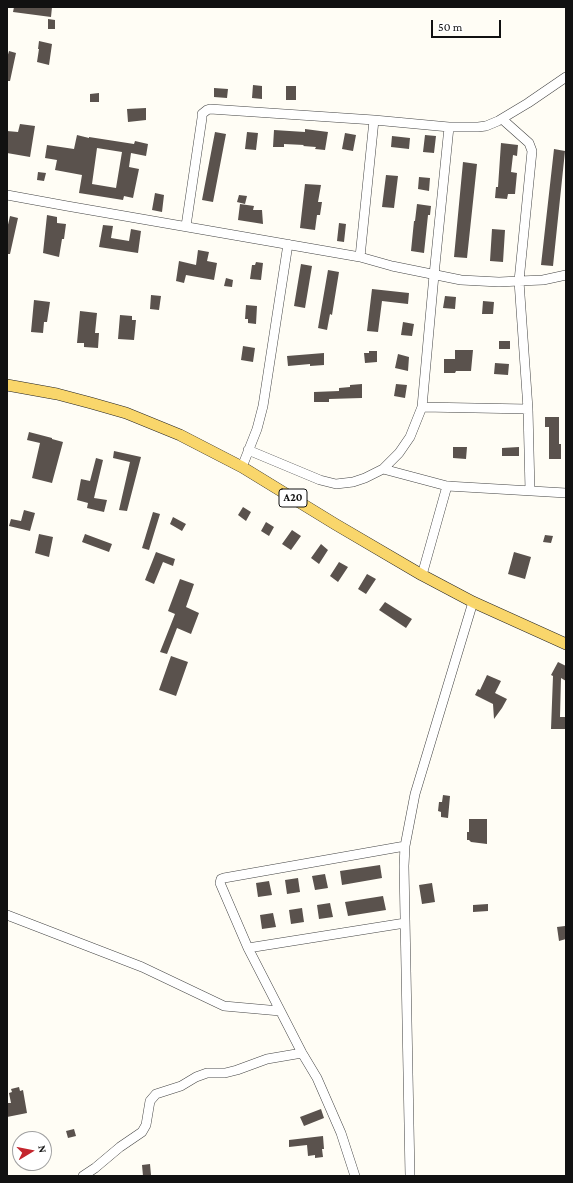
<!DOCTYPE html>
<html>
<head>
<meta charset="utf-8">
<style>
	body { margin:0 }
	#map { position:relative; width:573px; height:1183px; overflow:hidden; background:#fffdf5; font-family:"Crimson Pro",serif }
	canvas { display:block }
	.frame { position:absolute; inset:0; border:8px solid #111; pointer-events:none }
	.north { position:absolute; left:12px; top:1131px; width:40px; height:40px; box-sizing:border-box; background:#fff; border:1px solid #a0a0a0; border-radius:50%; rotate:80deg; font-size:11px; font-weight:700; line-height:16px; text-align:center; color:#111 }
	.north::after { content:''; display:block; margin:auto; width:14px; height:18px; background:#c4262e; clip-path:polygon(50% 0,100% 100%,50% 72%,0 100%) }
	.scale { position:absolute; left:431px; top:20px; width:70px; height:18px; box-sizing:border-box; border:2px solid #111; border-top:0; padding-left:5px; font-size:12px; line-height:14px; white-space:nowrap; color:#111; -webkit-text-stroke:3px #fff; paint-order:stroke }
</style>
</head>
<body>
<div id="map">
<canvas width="573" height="1183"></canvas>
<div class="frame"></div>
<div class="north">N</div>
<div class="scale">50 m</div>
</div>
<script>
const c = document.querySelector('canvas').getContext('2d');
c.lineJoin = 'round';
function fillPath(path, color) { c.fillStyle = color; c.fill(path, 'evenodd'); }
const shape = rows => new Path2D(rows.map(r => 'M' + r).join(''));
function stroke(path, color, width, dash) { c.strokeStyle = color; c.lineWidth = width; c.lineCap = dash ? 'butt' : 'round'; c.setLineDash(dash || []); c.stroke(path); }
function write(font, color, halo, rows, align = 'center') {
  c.font = font + ' "Crimson Pro",serif'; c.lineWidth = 4; c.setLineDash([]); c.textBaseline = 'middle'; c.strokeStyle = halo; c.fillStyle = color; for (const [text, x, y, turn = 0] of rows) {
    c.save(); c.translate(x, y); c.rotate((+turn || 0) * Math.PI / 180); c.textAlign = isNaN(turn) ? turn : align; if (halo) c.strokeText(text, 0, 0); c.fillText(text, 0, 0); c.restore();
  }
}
fillPath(shape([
	[14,7,52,7,51,17,13,12],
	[48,19,55,20,55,29,48,29],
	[39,41,52,44,49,65,37,62,39,49,38,49],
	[9,51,16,53,10,81,7,81,7,58],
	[253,85,262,86,262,99,252,98],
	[286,86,296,86,296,100,286,100],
	[214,88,228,89,227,98,214,97],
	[99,93,99,102,90,102,90,94],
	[146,108,146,120,128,122,127,109],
	[20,124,35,126,30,157,7,153,7,131,18,132],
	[305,129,328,132,325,150,315,149,316,147,303,146,304,145,284,144,284,147,273,147,274,130,305,132],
	[215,132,226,134,213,202,202,200],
	[247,132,258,133,256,150,245,149],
	[345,133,356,135,353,151,342,149],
	[77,135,89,138,89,137,134,144,135,141,148,144,146,156,131,153,129,167,139,169,133,198,124,196,123,200,79,193,82,175,55,170,57,160,45,158,47,145,74,149],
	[97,148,122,152,116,188,92,184],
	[425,135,436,136,434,153,423,152],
	[392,136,410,138,409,149,391,147],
	[501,143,518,145,517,156,513,155,511,172,517,173,515,194,508,194,507,199,495,198,496,187,498,187],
	[554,149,565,151,553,266,541,265],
	[463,162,477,164,467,258,454,257],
	[38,172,46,173,44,181,37,180],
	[386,175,398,176,394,208,382,207],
	[419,177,430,178,429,191,418,189],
	[305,184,321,185,318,202,322,202,320,215,317,215,315,230,300,228],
	[155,193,164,195,162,212,152,210],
	[239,195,247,196,245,204,237,202],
	[240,204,254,206,253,210,262,210,263,224,238,220],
	[417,204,431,206,430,215,428,215,424,253,411,251,414,221,415,221],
	[47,215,57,217,57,223,66,224,64,239,62,239,59,257,43,253],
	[10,216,18,218,10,254,7,254,7,229],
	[339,223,346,224,344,242,337,241],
	[103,225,113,226,111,238,129,241,131,229,141,231,138,253,99,247],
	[492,229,505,230,503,262,490,261],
	[198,250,209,252,207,261,217,263,214,280,186,275,184,283,176,281,179,261,196,265],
	[256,262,263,263,261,280,250,279,252,265,255,265],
	[301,264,312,266,305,308,294,306],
	[328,270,339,272,332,315,330,314,327,330,318,328],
	[226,278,233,280,232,287,224,286],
	[372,289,409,293,408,304,382,301,378,332,367,331],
	[151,295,161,296,159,310,150,309],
	[445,296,456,297,455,309,443,308],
	[34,300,50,302,47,322,44,322,43,333,31,332],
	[483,301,494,302,493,314,482,314],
	[246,305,257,306,256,324,248,323,248,319,245,319],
	[80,311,97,313,95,333,99,333,98,348,84,347,84,343,77,343],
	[120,315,132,316,132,320,136,320,134,340,118,339],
	[403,322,414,324,412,336,401,335],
	[499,341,510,341,510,349,499,349],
	[243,346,255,348,253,362,241,360],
	[455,350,473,350,471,371,456,371,455,373,444,373,444,359,455,359],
	[369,351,377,351,377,362,365,363,364,353,369,353],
	[324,353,324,365,310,366,310,364,288,366,287,356],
	[398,354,409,357,408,371,395,368],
	[495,363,509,364,508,375,494,374],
	[362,384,362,398,329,399,329,402,314,402,314,392,339,391,339,388,350,387,350,385],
	[396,384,407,385,405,398,394,396],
	[545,417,559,417,559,444,561,444,561,459,549,459,549,427,545,427],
	[29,432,52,438,52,439,63,442,52,483,32,478,40,443,27,440],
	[453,447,467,447,466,459,453,458],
	[519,447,519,456,502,456,502,448],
	[114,451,141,457,127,511,119,510,130,462,113,458],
	[96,458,103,460,94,498,107,500,104,512,87,508,88,503,77,500,81,479,90,481],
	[243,507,251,512,246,521,238,515],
	[24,510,35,513,30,531,9,526,11,519,21,521],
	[153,512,160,514,149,550,142,548],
	[173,517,186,524,182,531,170,524],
	[266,522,274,527,269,536,261,531],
	[292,530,301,536,291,550,282,544],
	[39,534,53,537,49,557,35,553],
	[85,534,112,544,109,552,82,542],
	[545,535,553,536,551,543,543,542],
	[321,544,328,550,319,564,311,558],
	[156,552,175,559,173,566,163,562,154,584,145,580],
	[514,552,531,557,525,579,508,574],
	[339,562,348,567,338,582,330,576],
	[367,574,376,579,366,594,358,589],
	[180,579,194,584,186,607,199,613,191,634,177,628,167,654,160,652,175,614,168,611],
	[385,602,412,619,406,628,379,610],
	[171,656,188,662,176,696,159,690],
	[558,662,566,666,566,681,561,678,560,717,566,717,566,729,551,729,553,676,551,675],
	[487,675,501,681,495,693,507,699,502,708,494,719,493,704,475,695,478,689,480,690],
	[443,795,450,796,448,818,441,817,441,812,438,811,439,802,442,802],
	[469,819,487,819,487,844,471,842,469,840,467,840,467,832,469,832],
	[380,865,382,878,342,885,340,871],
	[325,874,328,888,315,890,312,876],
	[298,878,300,892,287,894,285,880],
	[269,881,272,895,258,897,256,883],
	[432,883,435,902,422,904,419,885],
	[383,896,386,910,348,916,345,902],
	[330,903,333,917,319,919,317,905],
	[488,904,488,911,473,912,473,905],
	[302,908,304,922,291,924,289,910],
	[273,913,276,927,262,929,260,915],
	[565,926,566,939,559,941,557,927],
	[19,1087,20,1091,23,1090,27,1113,7,1117,7,1103,11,1103,9,1093,12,1092,11,1089],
	[321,1109,324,1118,304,1126,300,1117],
	[74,1129,76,1136,68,1138,66,1131],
	[323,1136,324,1149,322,1149,323,1157,315,1158,315,1155,308,1156,307,1145,289,1147,289,1140],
	[150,1164,151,1175,143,1176,142,1165]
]), '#5a524d');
const minor = shape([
	[502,119,529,143,532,151,519,281,528,409,530,491],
	[374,120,449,127,478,127,486,126,498,121,528,103,566,77],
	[7,195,67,206,360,257,392,266,461,280,499,282,519,281,543,280,566,275],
	[186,226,202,118,202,114,207,110,210,109,374,120,360,257],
	[422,407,528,409],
	[248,450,320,480,336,484,353,482,365,478,383,469,447,486,566,493],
	[242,467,257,429,263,406,288,244],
	[383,469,399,453,410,437,422,407,434,275,449,127],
	[422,575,447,486],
	[7,915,142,967,224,1006,280,1011],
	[248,948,405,923],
	[83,1176,95,1168,120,1147,142,1132,146,1125,150,1101,156,1094,181,1086,196,1077,207,1073,225,1073,237,1070,267,1059,302,1053],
	[355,1176,341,1133,317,1078,302,1053,248,948,220,883,221,879,224,878,405,846],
	[410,1176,404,866,405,846,415,794,473,602]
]);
const major = shape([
	[7,385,57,394,91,403,126,413,180,435,242,467,335,524,422,575,473,602,566,644]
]);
stroke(minor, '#444', 10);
stroke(major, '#222', 12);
stroke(minor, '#fff', 9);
stroke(major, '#f9d66b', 11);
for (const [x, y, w] of [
	[293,498,28]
]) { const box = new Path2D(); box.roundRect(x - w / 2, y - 9, w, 18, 3); c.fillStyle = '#fff'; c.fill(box); stroke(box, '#111', 1); }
write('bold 11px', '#111', null, [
	["A20",293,498]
]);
</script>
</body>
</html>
